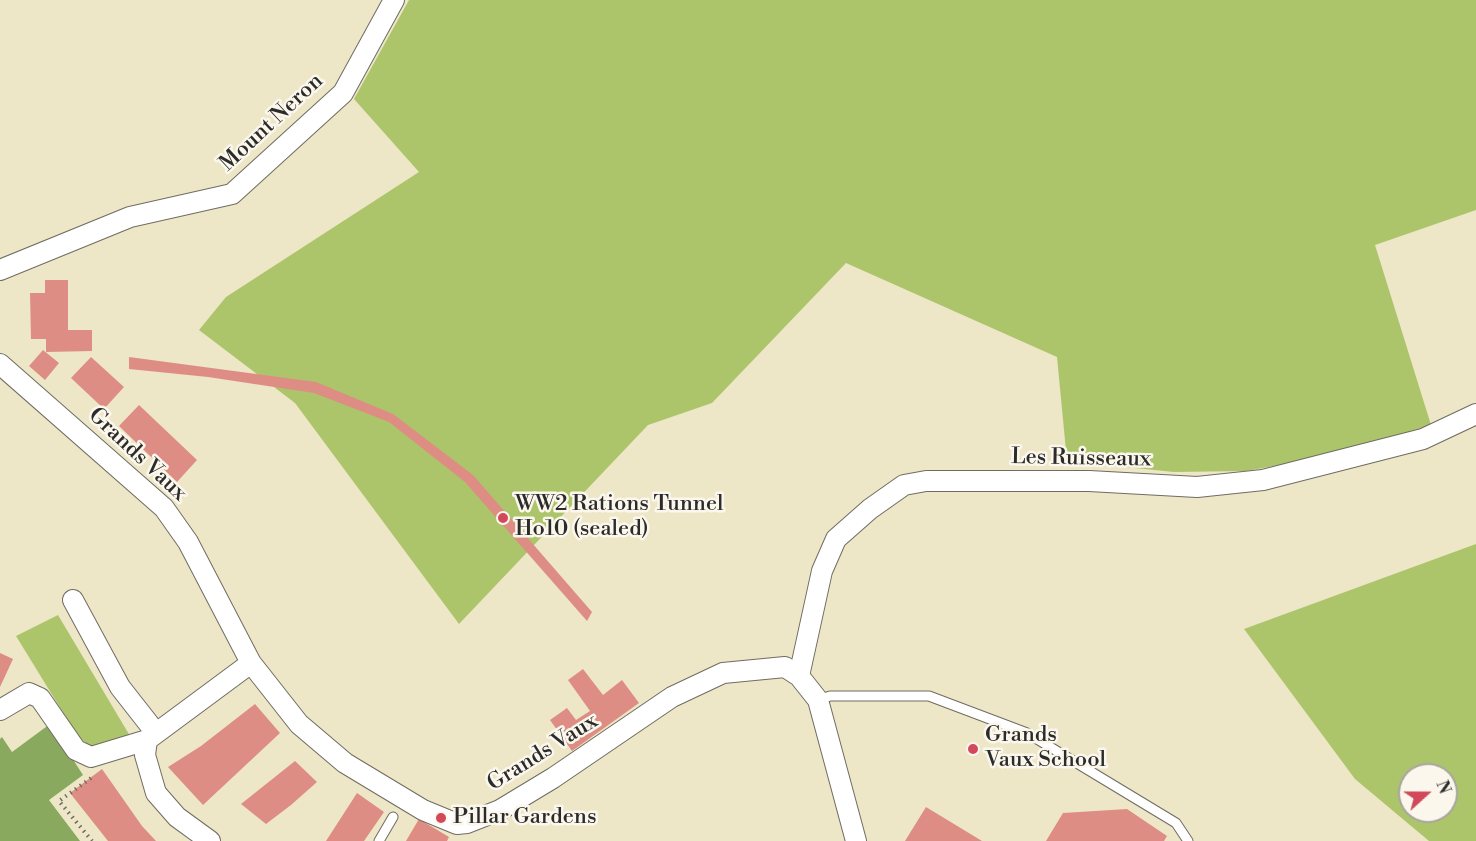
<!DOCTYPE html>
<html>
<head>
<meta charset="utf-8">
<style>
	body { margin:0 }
	#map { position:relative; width:1476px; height:841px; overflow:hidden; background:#ede6c7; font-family:"Libre Bodoni",serif }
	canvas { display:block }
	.north { position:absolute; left:1398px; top:763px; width:60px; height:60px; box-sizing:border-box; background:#fbf7ec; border:2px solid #a8a59f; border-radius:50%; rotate:69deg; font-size:16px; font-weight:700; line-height:24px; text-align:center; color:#2b2b2b }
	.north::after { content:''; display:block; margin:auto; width:21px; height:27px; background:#d1495b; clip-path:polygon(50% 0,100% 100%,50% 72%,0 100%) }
</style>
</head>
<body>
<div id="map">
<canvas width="1476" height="841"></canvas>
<div class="north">N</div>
</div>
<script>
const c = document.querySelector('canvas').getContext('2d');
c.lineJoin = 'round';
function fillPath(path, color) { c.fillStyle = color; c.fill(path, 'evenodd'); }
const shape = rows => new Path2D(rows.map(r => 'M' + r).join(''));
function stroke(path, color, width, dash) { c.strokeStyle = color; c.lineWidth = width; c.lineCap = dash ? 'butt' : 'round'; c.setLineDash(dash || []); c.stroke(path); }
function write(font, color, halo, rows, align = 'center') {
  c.font = font + ' "Libre Bodoni",serif'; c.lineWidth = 5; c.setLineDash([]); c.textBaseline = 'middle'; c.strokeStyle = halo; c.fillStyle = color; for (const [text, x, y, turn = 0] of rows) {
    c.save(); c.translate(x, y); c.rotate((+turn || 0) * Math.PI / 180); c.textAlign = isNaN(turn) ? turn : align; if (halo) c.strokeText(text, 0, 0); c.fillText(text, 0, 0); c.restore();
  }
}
fillPath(shape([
	[409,0,1476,0,1476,210,1375,245,1431,425,1335,455,1246,471,1174,472,1067,461,1057,357,846,263,712,403,648,425,459,624,295,403,199,330,226,297,419,172,354,99],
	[1476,544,1476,841,1429,841,1355,779,1244,629],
	[1410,775,1446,775,1446,811,1410,811],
	[58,615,130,736,96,750,78,737,16,636]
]), '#acc56a');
fillPath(shape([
	[50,724,83,775,49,800,80,841,0,841,0,739,2,737,12,752]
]), '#89aa5e');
fillPath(shape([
	[45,280,68,280,68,330,92,330,92,351,46,352,46,339,31,339,30,293,45,293],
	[43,350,59,363,45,380,29,366],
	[91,357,124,387,104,409,71,378],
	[129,357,316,382,393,414,473,475,592,612,587,621,465,482,389,422,314,393,208,377,129,369],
	[139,405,197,460,177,482,119,426],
	[0,653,13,659,0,687],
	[583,669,603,695,622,680,639,703,572,751,550,720,567,708,576,720,590,711,568,680],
	[255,704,280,733,203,805,168,767,201,746],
	[295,761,317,782,291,805,266,824,241,804],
	[102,769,142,826,156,841,108,841,70,793],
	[357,793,384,812,364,841,326,841],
	[926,807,982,841,905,841],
	[1127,809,1167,836,1164,841,1046,841,1063,813],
	[419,819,449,837,447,841,406,841]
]), '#de8d85');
const service = shape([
	[818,700,830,696,929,696,1027,733,1176,823,1188,841],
	[379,841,393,817]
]);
const minor = shape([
	[0,270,130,217,232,194,343,93,394,0],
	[0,364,164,508,188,542,251,663,299,724,345,763,423,810,457,824,467,823,500,810,553,778,672,697,723,673,785,667,799,676,818,700,856,841],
	[73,600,120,687,156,733],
	[799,676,822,571,836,539,870,509,904,485,926,481,1089,481,1197,487,1263,480,1423,439,1476,414],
	[0,710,29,693,40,698,76,750,91,757,147,740,251,663],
	[147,740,145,755,156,793,177,817,210,841]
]);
stroke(service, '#6f6c62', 11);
stroke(minor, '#6f6c62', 22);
stroke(shape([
	[91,778,59,801,92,841]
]), '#6f6c62', 4, [1.5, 4.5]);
stroke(service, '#fff', 9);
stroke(minor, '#fff', 20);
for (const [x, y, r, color] of [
	[503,518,6,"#d1495b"],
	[973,749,6,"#d1495b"],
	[441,818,6,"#d1495b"]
]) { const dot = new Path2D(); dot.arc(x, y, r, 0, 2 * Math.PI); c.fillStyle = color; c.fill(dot); stroke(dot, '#fbf7ec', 2); }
write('22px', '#2b2b2b', '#fbf7ec', [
	["Mount Neron",272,123,-43],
	["Grands Vaux",137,455,43],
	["Les Ruisseaux",1081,459,1],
	["Grands Vaux",543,753,-32]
]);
write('22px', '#2b2b2b', '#fbf7ec', [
	["WW2 Rations Tunnel",515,505],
	["Ho10 (sealed)",515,530],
	["Grands",985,736],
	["Vaux School",985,761],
	["Pillar Gardens",453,818]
], 'left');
</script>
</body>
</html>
